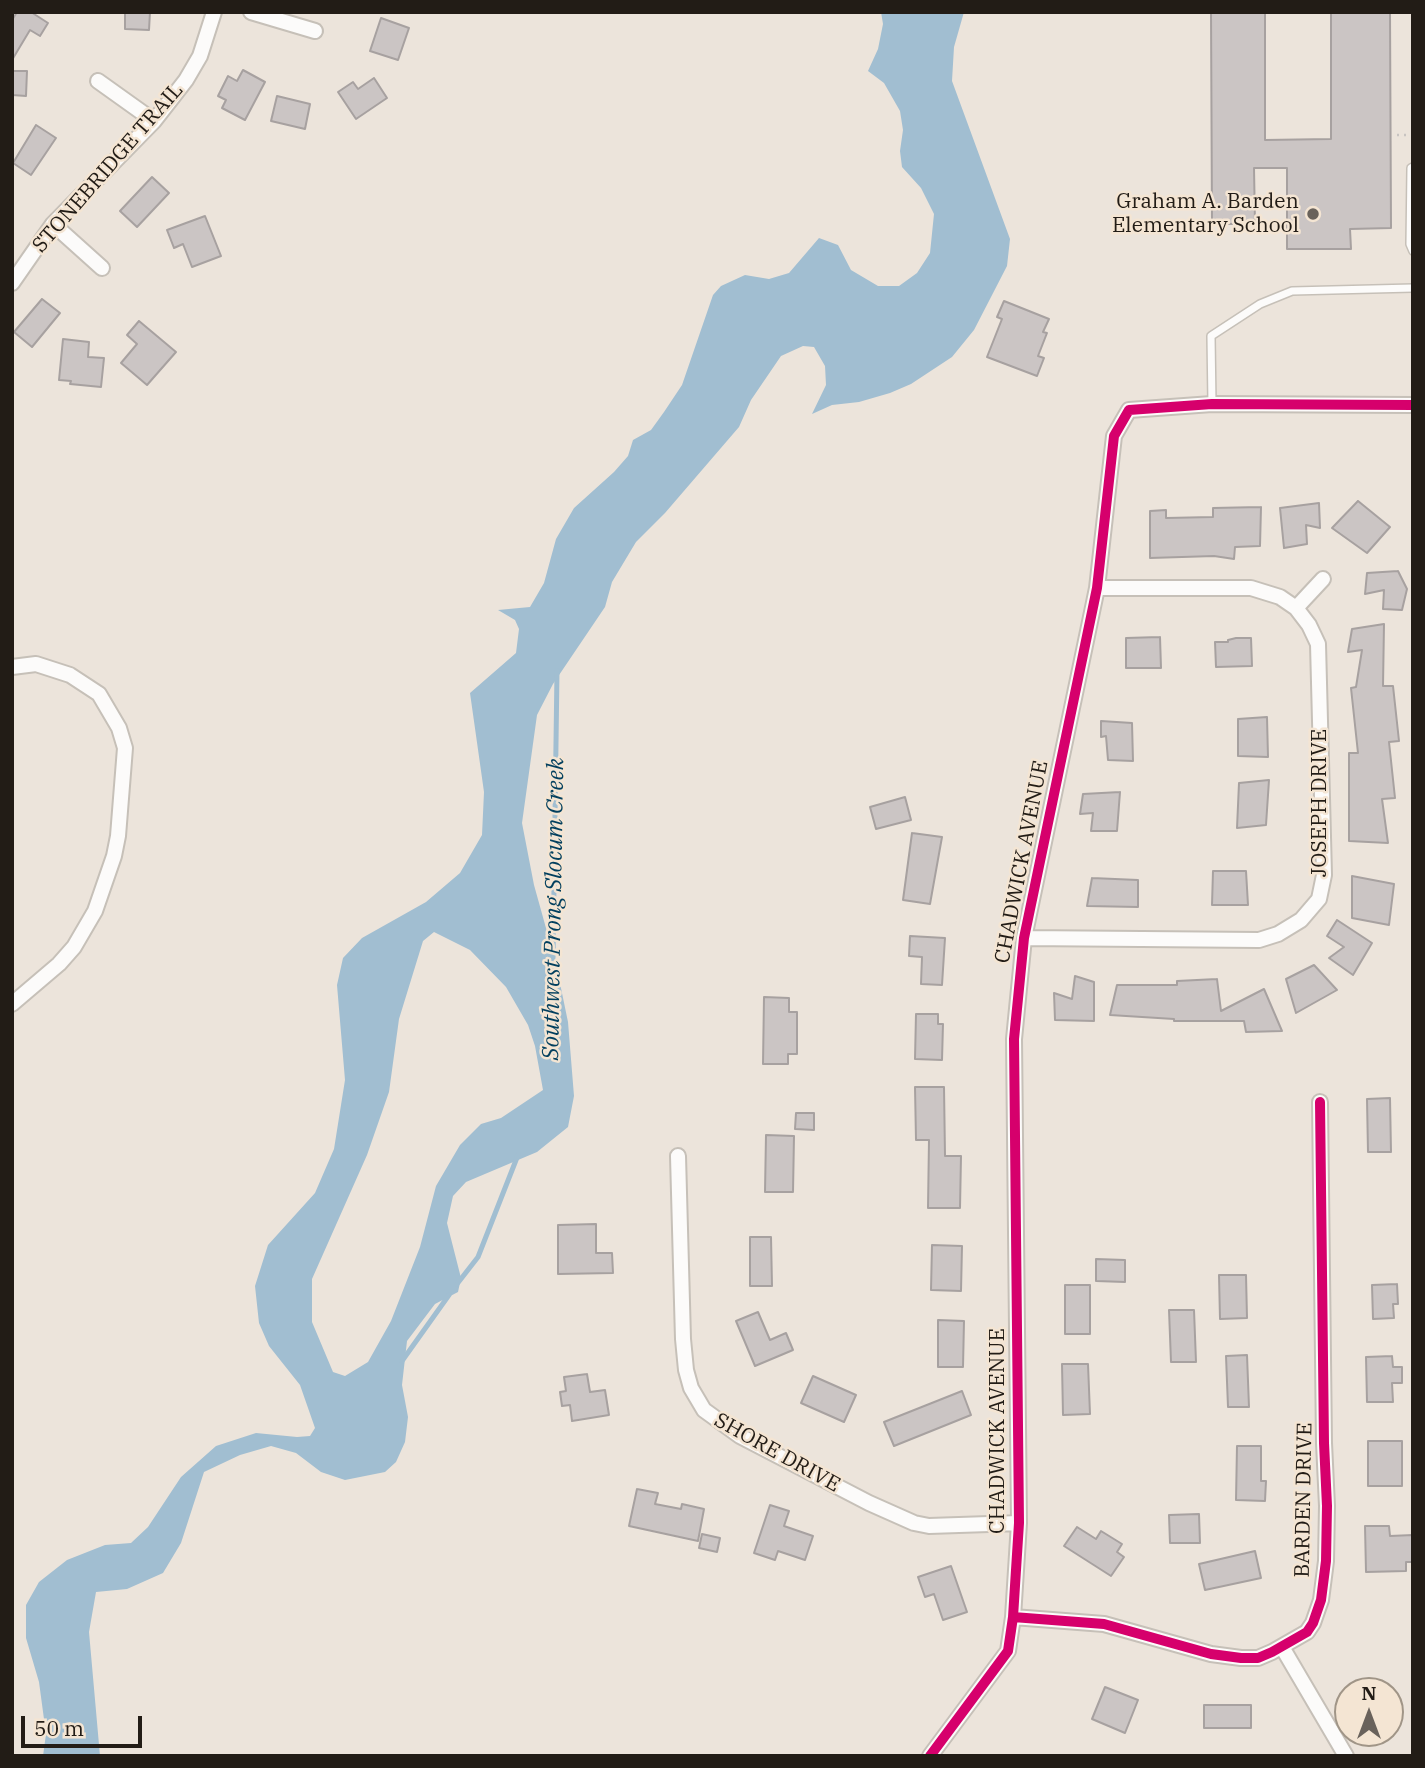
<!DOCTYPE html>
<html>
<head>
<meta charset="utf-8">
<style>
	body { margin:0 }
	#map { position:relative; width:1425px; height:1768px; overflow:hidden; background:#ece4db; font-family:"IBM Plex Serif",serif }
	canvas { display:block }
	.frame { position:absolute; inset:0; border:14px solid #221c16; pointer-events:none }
	.north { position:absolute; left:1334px; top:1677px; width:70px; height:70px; box-sizing:border-box; background:#f4e5d3; border:2px solid #a09587; border-radius:50%; rotate:0deg; font-size:19px; font-weight:700; line-height:28px; text-align:center; color:#221c16 }
	.north::after { content:''; display:block; margin:auto; width:24px; height:32px; background:#69625b; clip-path:polygon(50% 0,100% 100%,50% 72%,0 100%) }
	.scale { position:absolute; left:21px; top:1716px; width:121px; height:32px; box-sizing:border-box; border:4px solid #221c16; border-top:0; padding-left:9px; font-size:21px; line-height:24px; white-space:nowrap; color:#221c16; -webkit-text-stroke:5px #f4e5d3; paint-order:stroke }
</style>
</head>
<body>
<div id="map">
<canvas width="1425" height="1768"></canvas>
<div class="frame"></div>
<div class="north">N</div>
<div class="scale">50 m</div>
</div>
<script>
const c = document.querySelector('canvas').getContext('2d');
c.lineJoin = 'round';
function fillPath(path, color) { c.fillStyle = color; c.fill(path, 'evenodd'); }
const shape = rows => new Path2D(rows.map(r => 'M' + r).join(''));
function stroke(path, color, width, dash) { c.strokeStyle = color; c.lineWidth = width; c.lineCap = dash ? 'butt' : 'round'; c.setLineDash(dash || []); c.stroke(path); }
function write(font, color, halo, rows, align = 'center') {
  c.font = font + ' "IBM Plex Serif",serif'; c.lineWidth = 5; c.setLineDash([]); c.textBaseline = 'middle'; c.strokeStyle = halo; c.fillStyle = color; for (const [text, x, y, turn = 0] of rows) {
    c.save(); c.translate(x, y); c.rotate((+turn || 0) * Math.PI / 180); c.textAlign = isNaN(turn) ? turn : align; if (halo) c.strokeText(text, 0, 0); c.fillText(text, 0, 0); c.restore();
  }
}
fillPath(shape([
	[881,12,964,12,954,47,952,81,1010,239,1007,266,974,330,952,357,911,384,890,393,859,402,832,405,812,414,826,385,825,366,814,347,803,346,781,356,751,400,739,427,665,513,636,542,612,582,605,607,553,684,537,715,522,823,534,885,556,964,568,1022,574,1096,568,1127,537,1152,466,1182,453,1196,447,1223,461,1278,458,1292,435,1304,407,1341,402,1385,408,1417,405,1442,396,1462,385,1472,345,1480,321,1472,296,1453,271,1446,240,1455,204,1472,181,1543,163,1573,127,1589,96,1592,89,1632,100,1756,43,1756,46,1734,39,1682,26,1638,26,1605,39,1582,67,1560,105,1545,131,1543,148,1527,181,1477,216,1446,256,1433,297,1437,310,1436,315,1428,300,1385,269,1346,259,1323,255,1286,268,1245,315,1193,334,1149,345,1080,337,985,343,958,362,938,426,902,460,873,482,835,484,792,470,693,516,653,519,629,515,620,498,610,530,607,544,583,556,539,574,508,614,472,628,456,633,440,651,430,664,412,682,385,713,295,721,286,745,275,769,279,789,273,819,238,838,245,851,270,878,286,899,286,917,273,930,253,934,214,921,188,902,167,900,151,903,130,900,111,884,83,868,71,878,49,883,24],
	[434,932,470,950,506,987,528,1025,535,1046,543,1090,501,1118,481,1124,460,1145,436,1186,420,1247,391,1321,368,1362,345,1376,333,1372,312,1322,312,1279,367,1155,389,1092,399,1019,423,941]
]), '#a1bed1');
stroke(shape([
	[553,959,557,671],
	[457,1284,478,1257,518,1155],
	[402,1361,449,1295]
]), '#a1bed1', 5);
const building = shape([
	[17,12,31,12,48,23,40,36,30,30,12,60,12,20,17,12],
	[125,12,150,12,149,30,125,29,125,12],
	[1211,12,1265,12,1265,140,1331,139,1331,12,1390,12,1391,228,1350,229,1351,249,1287,249,1287,168,1254,168,1255,224,1212,224,1211,12],
	[381,18,409,28,398,60,370,51,381,18],
	[243,70,265,82,245,120,222,108,226,100,218,96,228,76,237,81,243,70],
	[12,71,27,71,26,96,12,95,12,71],
	[374,78,387,98,356,119,338,92,353,82,358,89,374,78],
	[277,96,310,104,305,129,271,121,277,96],
	[36,125,56,138,31,175,13,163,36,125],
	[152,177,169,193,137,227,120,211,152,177],
	[205,216,221,256,192,267,183,244,174,248,167,230,205,216],
	[42,299,60,313,32,347,14,332,42,299],
	[1004,301,1049,319,1043,332,1047,333,1038,356,1044,358,1037,376,987,357,1002,319,997,317,1004,301],
	[139,321,176,352,147,385,121,363,137,344,127,335,139,321],
	[63,339,89,342,88,357,104,358,101,387,70,384,71,381,59,380,63,339],
	[1358,501,1390,527,1367,553,1332,528,1358,501],
	[1319,503,1320,528,1306,525,1307,544,1284,548,1280,508,1319,503],
	[1261,507,1260,546,1235,547,1234,559,1214,556,1150,558,1150,511,1166,510,1166,518,1213,517,1213,508,1261,507],
	[1398,571,1407,589,1402,610,1383,609,1384,590,1365,594,1367,573,1398,571],
	[1384,624,1383,686,1393,686,1399,741,1389,742,1395,798,1382,799,1388,843,1349,841,1349,753,1358,753,1351,688,1356,687,1362,650,1348,652,1352,629,1384,624],
	[1160,637,1161,668,1126,668,1126,638,1160,637],
	[1236,638,1251,638,1252,666,1216,667,1215,642,1228,642,1228,640,1236,638],
	[1267,717,1268,757,1238,756,1238,719,1267,717],
	[1101,721,1132,723,1133,761,1108,760,1106,736,1101,737,1101,721],
	[1269,780,1266,825,1237,828,1239,783,1269,780],
	[1120,792,1117,831,1091,831,1093,813,1080,814,1083,794,1120,792],
	[905,797,911,820,876,829,870,807,905,797],
	[912,833,942,837,930,904,903,900,912,833],
	[1213,871,1246,871,1248,905,1212,905,1213,871],
	[1352,876,1394,884,1389,925,1352,918,1352,876],
	[1092,878,1138,880,1138,907,1087,906,1092,878],
	[1337,920,1372,943,1353,975,1329,958,1344,947,1327,936,1337,920],
	[910,936,945,938,942,985,921,984,922,957,909,956,910,936],
	[1314,965,1337,990,1296,1013,1286,979,1314,965],
	[1075,976,1094,982,1094,1021,1055,1020,1054,993,1072,999,1075,976],
	[1217,979,1221,1011,1264,989,1282,1031,1246,1032,1244,1021,1174,1021,1174,1019,1110,1015,1117,985,1177,985,1177,981,1217,979],
	[764,997,789,998,789,1012,797,1012,797,1054,788,1054,788,1064,763,1064,764,997],
	[916,1014,938,1014,938,1024,943,1024,942,1060,915,1059,916,1014],
	[915,1087,944,1087,945,1156,961,1156,960,1208,928,1208,929,1140,916,1140,915,1087],
	[1390,1098,1391,1152,1368,1152,1367,1099,1390,1098],
	[796,1113,814,1113,814,1130,795,1129,796,1113],
	[766,1135,794,1136,793,1192,765,1192,766,1135],
	[596,1224,596,1253,612,1253,613,1273,558,1274,558,1225,596,1224],
	[750,1237,771,1237,772,1286,750,1286,750,1237],
	[932,1245,962,1246,961,1291,931,1290,932,1245],
	[1096,1259,1125,1260,1125,1282,1096,1281,1096,1259],
	[1219,1275,1246,1275,1247,1318,1220,1319,1219,1275],
	[1397,1284,1398,1304,1393,1304,1394,1318,1373,1319,1372,1285,1397,1284],
	[1065,1285,1090,1285,1090,1334,1065,1334,1065,1285],
	[1169,1310,1194,1310,1196,1362,1171,1362,1169,1310],
	[758,1312,770,1340,786,1333,793,1350,755,1366,736,1321,758,1312],
	[938,1320,964,1321,963,1367,938,1367,938,1320],
	[1247,1355,1249,1407,1228,1407,1226,1356,1247,1355],
	[1392,1356,1393,1367,1402,1367,1402,1383,1392,1383,1393,1402,1367,1402,1366,1357,1392,1356],
	[1062,1364,1088,1364,1090,1414,1063,1415,1062,1364],
	[587,1374,590,1392,605,1390,609,1415,572,1421,570,1405,562,1406,560,1392,566,1391,564,1377,587,1374],
	[813,1376,856,1395,844,1422,801,1403,813,1376],
	[962,1391,971,1415,894,1446,884,1422,962,1391],
	[1368,1441,1402,1441,1402,1486,1368,1486,1368,1441],
	[1237,1446,1261,1446,1261,1481,1266,1481,1265,1501,1236,1500,1237,1446],
	[637,1489,658,1493,655,1504,681,1509,682,1504,704,1509,698,1541,629,1526,637,1489],
	[770,1505,789,1511,784,1526,813,1536,805,1560,778,1551,775,1560,754,1553,770,1505],
	[1199,1514,1200,1543,1170,1543,1169,1515,1199,1514],
	[1365,1526,1389,1526,1390,1536,1413,1535,1413,1562,1406,1562,1406,1571,1366,1572,1365,1526],
	[1077,1527,1096,1539,1101,1531,1122,1544,1117,1552,1124,1557,1111,1576,1064,1546,1077,1527],
	[702,1534,720,1538,717,1552,699,1548,702,1534],
	[1255,1551,1261,1578,1205,1590,1199,1564,1255,1551],
	[951,1566,967,1612,943,1620,934,1594,925,1597,918,1577,951,1566],
	[1105,1687,1138,1700,1125,1733,1092,1719,1105,1687],
	[1204,1705,1251,1705,1251,1728,1204,1728,1204,1705]
]);
fillPath(building, '#cbc5c4');
stroke(building, '#a7a1a0', 2);
const service = shape([
	[1413,167,1411,168,1410,244,1413,251],
	[1212,404,1211,336,1260,304,1292,291,1413,288]
]);
const minor = shape([
	[251,12,315,31],
	[98,81,154,121],
	[53,224,102,268],
	[12,283,53,224,154,121,186,80,200,56,214,12],
	[1296,608,1323,579],
	[12,667,36,664,70,675,99,694,119,728,125,748,118,836,114,856,95,911,74,947,59,964,12,1004],
	[1024,938,1259,940,1278,934,1301,920,1319,899,1324,875,1318,644,1309,625,1296,608,1280,597,1251,588,1097,588],
	[678,1156,683,1339,686,1370,691,1388,704,1410,740,1436,869,1503,914,1523,929,1526,1019,1523],
	[1013,1617,1104,1624,1211,1654,1241,1658,1258,1658,1272,1652,1307,1632,1313,1623,1321,1600,1326,1561,1327,1506,1324,1443,1320,1102],
	[1282,1647,1346,1756],
	[930,1756,1008,1651,1013,1617,1019,1523,1014,1039,1024,938,1097,588,1114,436,1129,410,1212,404,1413,405]
]);
stroke(service, '#c6c0b8', 10);
stroke(minor, '#c6c0b8', 18);
stroke(shape([
	[1397,135,1413,135]
]), '#c8c4c1', 2.5, [2, 5]);
stroke(service, '#fcfbfa', 7);
stroke(minor, '#fcfbfa', 14);
stroke(shape([
	[1013,1617,1104,1624,1211,1654,1241,1658,1258,1658,1272,1652,1307,1632,1313,1623,1321,1600,1326,1561,1327,1506,1324,1443,1320,1102],
	[930,1756,1008,1651,1013,1617,1019,1523,1014,1039,1024,938,1097,588,1114,436,1129,410,1212,404,1413,405]
]), '#d6006c', 10);
for (const [x, y, r, color] of [
	[1313,214,7,"#69625b"]
]) { const dot = new Path2D(); dot.arc(x, y, r, 0, 2 * Math.PI); c.fillStyle = color; c.fill(dot); stroke(dot, '#f4e5d3', 2.5); }
write('21px', '#221c16', '#f4e5d3', [
	["STONEBRIDGE TRAIL",108,168,-49],
	["JOSEPH DRIVE",1320,803,-90],
	["CHADWICK AVENUE",1022,862,-79],
	["CHADWICK AVENUE",998,1431,-90],
	["SHORE DRIVE",777,1453,29],
	["BARDEN DRIVE",1304,1500,-89]
]);
write('21px', '#221c16', '#f4e5d3', [
	["Graham A. Barden",1299,202],
	["Elementary School",1299,226]
], 'right');
write('italic 23px', '#023f5e', '#f4e5d3', [
	["Southwest Prong Slocum Creek",554,909,-89]
]);
</script>
</body>
</html>
